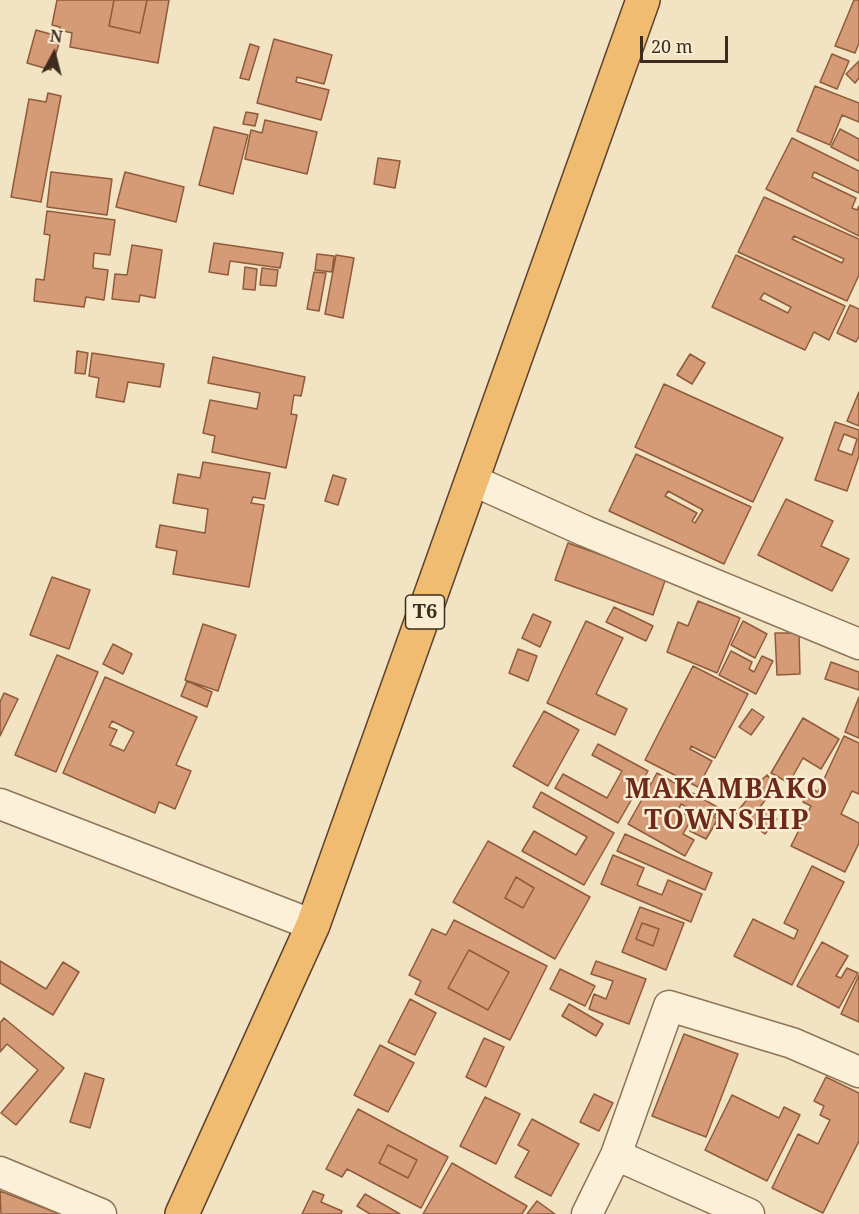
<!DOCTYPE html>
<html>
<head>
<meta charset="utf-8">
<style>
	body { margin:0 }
	#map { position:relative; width:859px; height:1214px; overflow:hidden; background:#f2e3c3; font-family:"Noto Serif",serif }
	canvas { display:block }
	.north { position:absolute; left:24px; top:24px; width:60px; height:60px; -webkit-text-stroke:4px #f9edd4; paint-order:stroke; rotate:7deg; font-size:16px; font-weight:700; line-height:24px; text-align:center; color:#3d2c1d }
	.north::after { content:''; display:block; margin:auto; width:21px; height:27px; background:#3d2c1d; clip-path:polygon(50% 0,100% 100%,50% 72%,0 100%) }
	.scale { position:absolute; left:640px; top:36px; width:88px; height:27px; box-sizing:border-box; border:3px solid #3d2c1d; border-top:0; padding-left:8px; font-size:18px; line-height:21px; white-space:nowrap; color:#3d2c1d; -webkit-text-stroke:4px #f9edd4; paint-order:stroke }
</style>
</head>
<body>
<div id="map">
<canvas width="859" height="1214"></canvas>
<div class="north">N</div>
<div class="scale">20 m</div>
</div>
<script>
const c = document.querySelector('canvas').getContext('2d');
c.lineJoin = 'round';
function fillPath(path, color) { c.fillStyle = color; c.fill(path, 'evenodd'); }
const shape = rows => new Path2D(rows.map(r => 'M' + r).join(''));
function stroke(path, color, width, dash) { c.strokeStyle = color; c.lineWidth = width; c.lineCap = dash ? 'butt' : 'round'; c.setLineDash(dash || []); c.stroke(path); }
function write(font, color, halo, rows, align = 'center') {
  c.font = font + ' "Noto Serif",serif'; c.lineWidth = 5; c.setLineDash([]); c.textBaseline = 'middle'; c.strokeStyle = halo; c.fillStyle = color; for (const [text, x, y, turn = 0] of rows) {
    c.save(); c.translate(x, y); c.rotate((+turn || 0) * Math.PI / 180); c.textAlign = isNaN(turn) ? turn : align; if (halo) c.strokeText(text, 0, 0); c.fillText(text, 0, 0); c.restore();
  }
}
const building = shape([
	[57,0,114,0,109,26,140,33,147,0,169,0,158,63,70,47,72,33,59,30,60,27,52,25,57,0],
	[114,0,147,0,140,33,109,26,114,0],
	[854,0,859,0,859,43,855,53,835,46,854,0],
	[36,30,61,37,51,70,27,63,36,30],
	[274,39,332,55,324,84,297,77,296,82,329,90,321,120,257,103,274,39],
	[250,44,259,47,249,80,240,78,250,44],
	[832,54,849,61,837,89,820,82,832,54],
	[859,61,859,78,855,83,846,74,859,61],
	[815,86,859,103,859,122,842,115,830,145,797,131,815,86],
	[48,93,61,96,41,202,11,197,29,99,46,102,48,93],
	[246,112,258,114,255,126,243,124,246,112],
	[265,120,317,132,307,174,245,159,251,130,262,133,265,120],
	[214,127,248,135,233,194,199,185,214,127],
	[840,129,859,139,859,161,831,147,840,129],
	[792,138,859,171,859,193,814,172,812,177,856,198,852,208,857,210,859,206,859,236,766,189,792,138],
	[378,158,400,161,395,188,374,184,378,158],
	[51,172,112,179,107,215,47,207,51,172],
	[125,172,184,187,176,222,116,207,125,172],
	[764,197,859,239,859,275,847,301,738,252,764,197],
	[794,236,844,259,842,263,792,239,794,236],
	[47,211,115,220,110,255,94,253,93,268,108,270,104,300,86,297,84,307,34,301,36,279,44,280,50,235,44,234,47,211],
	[214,243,283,253,280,268,230,261,228,275,209,272,214,243],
	[132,245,162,250,155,298,140,295,139,302,112,299,115,274,127,275,132,245],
	[317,254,334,256,332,272,315,270,317,254],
	[336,255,354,258,343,318,325,314,336,255],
	[736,255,845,306,829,340,814,332,805,350,712,307,736,255],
	[764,293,791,307,788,313,760,299,764,293],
	[245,267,257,269,255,290,243,289,245,267],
	[262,268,278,270,276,286,260,285,262,268],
	[314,272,326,273,319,311,307,309,314,272],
	[850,305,859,309,859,336,856,342,837,333,850,305],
	[77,351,88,353,85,374,75,373,77,351],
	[92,353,164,364,160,387,128,382,124,402,96,397,99,378,89,376,92,353],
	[690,354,705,363,692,384,677,375,690,354],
	[213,357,305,377,301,396,294,395,291,414,297,415,286,468,212,452,215,436,203,433,210,400,257,409,260,393,208,383,213,357],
	[664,384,783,438,753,502,635,447,664,384],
	[859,392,859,426,847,421,859,392],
	[835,422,859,430,859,456,847,491,815,480,835,422],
	[844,434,857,439,852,455,838,450,844,434],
	[636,454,751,507,724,564,609,511,636,454],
	[668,491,703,510,695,523,692,521,697,513,665,496,668,491],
	[203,462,270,473,265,499,253,497,251,503,264,505,249,587,173,574,177,551,156,547,160,525,205,533,208,509,173,503,178,474,200,478,203,462],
	[333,475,346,479,338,505,325,501,333,475],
	[786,499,833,521,821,546,849,559,832,591,758,555,786,499],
	[568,543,666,578,653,615,555,580,568,543],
	[52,577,90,590,69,649,30,635,52,577],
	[698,601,740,618,717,673,667,652,678,622,688,626,698,601],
	[614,607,653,626,646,641,606,622,614,607],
	[533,614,551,622,540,647,522,638,533,614],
	[586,621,623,638,596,694,627,709,615,735,547,703,586,621],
	[743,621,767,634,755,658,731,645,743,621],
	[203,624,236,635,218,691,185,680,203,624],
	[775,633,799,633,800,674,777,675,775,633],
	[113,644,132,654,123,674,103,664,113,644],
	[518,649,537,656,528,681,509,673,518,649],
	[731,651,752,662,749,669,754,672,762,656,773,661,756,694,719,675,731,651],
	[57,655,98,672,56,772,15,755,57,655],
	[831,662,859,672,859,690,825,679,831,662],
	[693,666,748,694,715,758,691,746,690,749,712,761,698,787,645,760,693,666],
	[105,677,197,717,176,765,191,771,175,809,159,802,155,813,63,773,105,677],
	[112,721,134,732,124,751,110,745,117,730,109,727,112,721],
	[187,681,212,692,207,707,181,696,187,681],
	[4,693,18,699,0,736,0,702,4,693],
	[859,697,859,738,845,732,859,697],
	[752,709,764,717,751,735,739,727,752,709],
	[544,711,579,730,548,786,513,766,544,711],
	[803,718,839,739,821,769,803,758,789,783,771,773,803,718],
	[844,736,859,743,859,794,852,791,841,814,859,823,859,843,845,872,791,846,811,806,803,802,810,788,818,792,844,736],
	[598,744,648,771,618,823,555,788,563,774,607,798,622,771,592,755,598,744],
	[657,773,719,808,714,817,718,819,706,839,690,831,700,814,681,804,678,811,692,818,683,834,694,840,685,856,628,824,657,773],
	[767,775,779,788,770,797,757,784,767,775],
	[754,791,766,799,760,807,777,819,765,834,736,813,754,791],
	[541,792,614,833,584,885,522,851,534,831,576,855,587,837,533,807,541,792],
	[625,834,712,873,705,890,617,851,625,834],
	[488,841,590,897,555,959,453,902,488,841],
	[516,877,534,888,523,908,505,898,516,877],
	[613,855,644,868,637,885,662,895,668,880,702,894,691,922,601,884,613,855],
	[812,866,844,882,792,985,734,956,753,919,794,939,798,930,784,923,812,866],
	[516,877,534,888,523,908,505,898,516,877],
	[640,907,684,923,666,970,622,952,640,907],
	[642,923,659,929,653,946,636,939,642,923],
	[454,920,547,966,510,1040,415,994,421,981,409,975,432,929,446,935,454,920],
	[469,950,509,972,488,1010,448,988,469,950],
	[642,923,659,929,653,946,636,939,642,923],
	[822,942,848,956,836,976,841,978,847,968,858,973,839,1008,797,986,822,942],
	[469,950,509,972,488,1010,448,988,469,950],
	[0,961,46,989,63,962,79,972,53,1015,0,983,0,961],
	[596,961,646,979,629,1024,589,1009,594,994,606,999,613,981,591,974,596,961],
	[560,969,595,986,585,1006,550,989,560,969],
	[859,975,859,1022,841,1014,859,975],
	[410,999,436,1013,415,1055,388,1042,410,999],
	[569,1004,603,1024,596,1036,562,1016,569,1004],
	[4,1018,64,1068,16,1125,1,1113,38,1070,7,1044,0,1052,0,1023,4,1018],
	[684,1034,738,1054,706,1137,652,1116,684,1034],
	[484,1038,504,1047,486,1087,466,1077,484,1038],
	[380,1045,414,1063,388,1112,354,1095,380,1045],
	[85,1073,104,1079,90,1128,70,1122,85,1073],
	[826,1077,859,1093,859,1141,823,1213,772,1188,798,1134,818,1144,830,1120,820,1115,824,1106,814,1101,826,1077],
	[594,1094,613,1103,599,1131,580,1122,594,1094],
	[732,1095,779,1118,784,1107,800,1115,767,1181,705,1150,732,1095],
	[485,1097,520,1114,496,1164,460,1146,485,1097],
	[358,1109,448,1157,421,1208,347,1169,342,1177,326,1169,358,1109],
	[388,1145,417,1160,408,1178,379,1163,388,1145],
	[532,1119,579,1144,551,1196,515,1177,529,1151,518,1145,532,1119],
	[388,1145,417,1160,408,1178,379,1163,388,1145],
	[452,1163,527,1206,522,1214,423,1214,452,1163],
	[0,1191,60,1214,1,1214,0,1191],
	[313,1191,324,1195,321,1202,342,1211,341,1214,302,1214,313,1191],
	[365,1194,400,1214,370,1214,357,1206,365,1194],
	[537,1201,555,1214,527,1214,537,1201]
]);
fillPath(building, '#d49b76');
stroke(building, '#905b3b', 1.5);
const minor = shape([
	[472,480,585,531,859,644],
	[0,804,313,925],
	[616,1155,669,1006,792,1043,859,1072],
	[0,1172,101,1214],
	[587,1214,616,1155,749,1214]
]);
const trunk = shape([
	[182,1214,313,925,643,0]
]);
stroke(minor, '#8f7458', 33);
stroke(trunk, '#5c422c', 36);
stroke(minor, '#fcf0d8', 30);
stroke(trunk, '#f0bc72', 33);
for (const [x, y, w] of [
	[425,612,39]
]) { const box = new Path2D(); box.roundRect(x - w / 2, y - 17, w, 34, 4.5); c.fillStyle = '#f9edd4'; c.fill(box); stroke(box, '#3d2c1d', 1.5); }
write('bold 20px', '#3d2c1d', null, [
	["T6",425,612]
]);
c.letterSpacing = '1.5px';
write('bold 27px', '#6e2918', '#f9edd4', [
	["MAKAMBAKO",727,790],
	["TOWNSHIP",727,821]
]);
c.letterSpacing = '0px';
</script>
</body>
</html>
